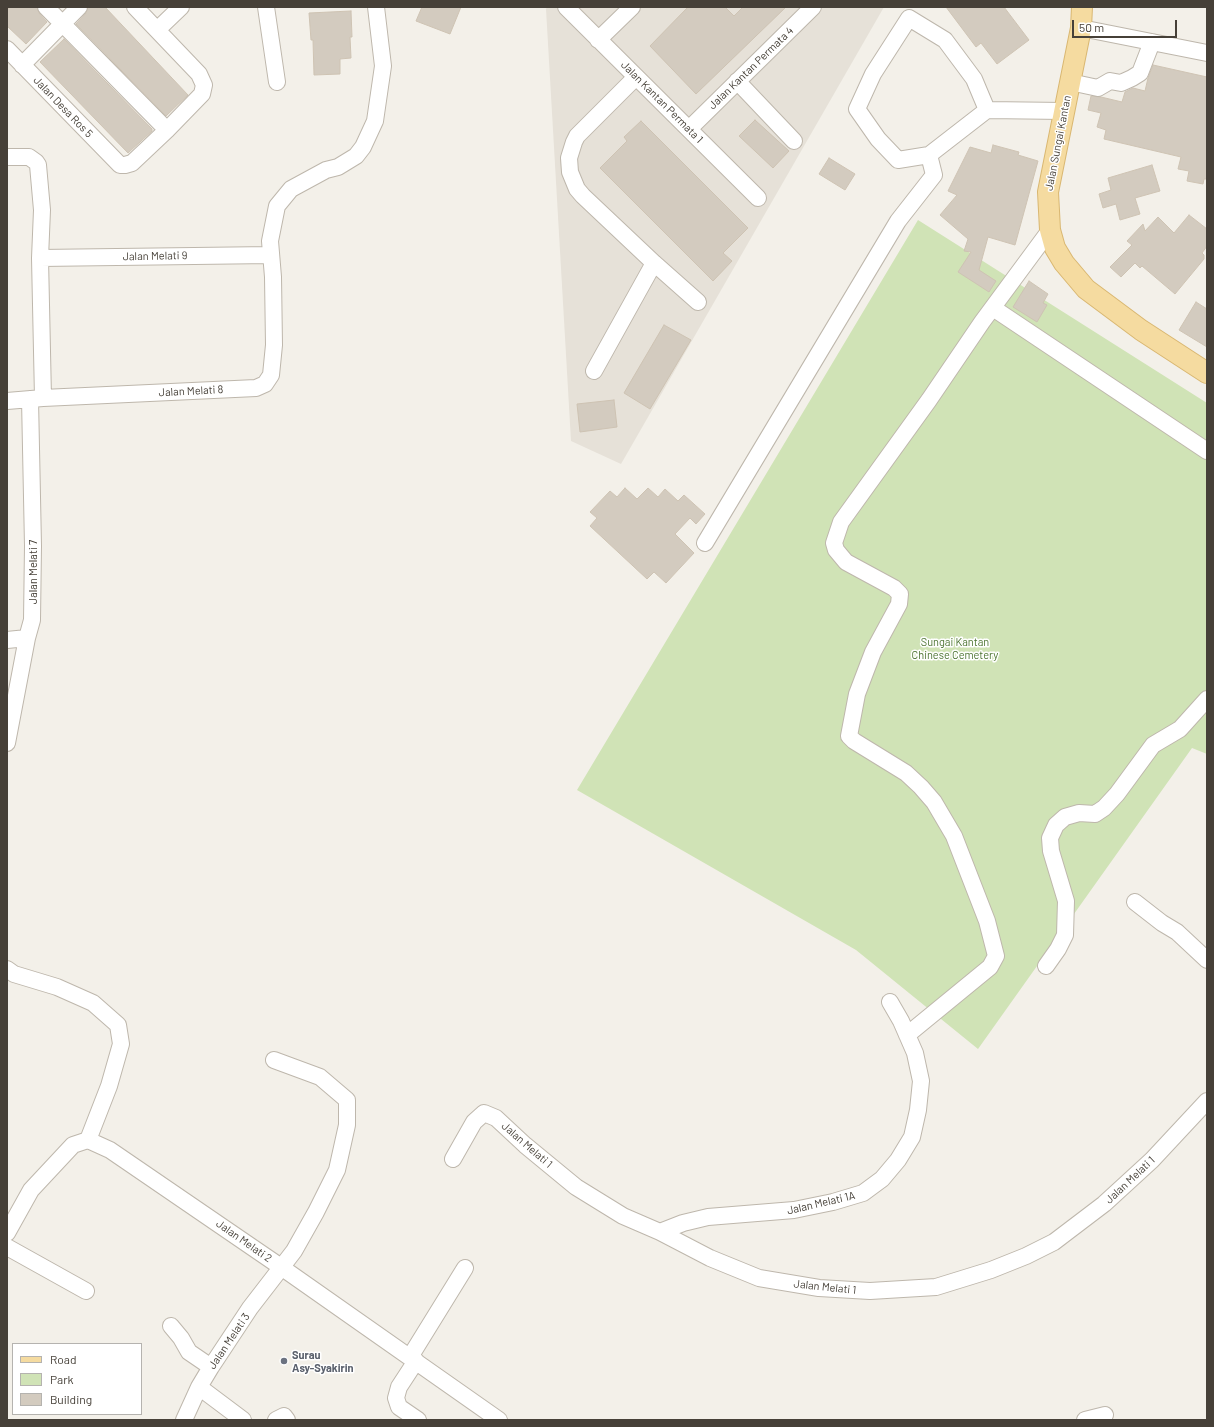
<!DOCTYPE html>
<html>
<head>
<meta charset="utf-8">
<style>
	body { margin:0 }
	#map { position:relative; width:1214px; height:1427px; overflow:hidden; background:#f3f0e9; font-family:Barlow,sans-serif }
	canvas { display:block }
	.frame { position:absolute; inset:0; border:8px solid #464038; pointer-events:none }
	.legend { position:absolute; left:12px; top:1343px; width:130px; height:72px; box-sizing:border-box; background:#fff; border:1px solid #b5b3af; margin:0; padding:5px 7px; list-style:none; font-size:12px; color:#464038 }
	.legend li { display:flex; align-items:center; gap:8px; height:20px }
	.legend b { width:20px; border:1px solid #b5b3af }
	.scale { position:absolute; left:1072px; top:20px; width:105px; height:18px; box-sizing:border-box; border:2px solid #464038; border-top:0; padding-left:5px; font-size:12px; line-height:14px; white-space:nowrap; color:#464038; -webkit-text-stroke:3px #fff; paint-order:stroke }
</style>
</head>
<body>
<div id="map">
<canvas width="1214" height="1427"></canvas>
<div class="frame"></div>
<ul class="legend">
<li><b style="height:5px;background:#f5dba0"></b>Road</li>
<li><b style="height:11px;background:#d0e3b6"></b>Park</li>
<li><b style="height:11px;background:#d3cbbf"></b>Building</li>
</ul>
<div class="scale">50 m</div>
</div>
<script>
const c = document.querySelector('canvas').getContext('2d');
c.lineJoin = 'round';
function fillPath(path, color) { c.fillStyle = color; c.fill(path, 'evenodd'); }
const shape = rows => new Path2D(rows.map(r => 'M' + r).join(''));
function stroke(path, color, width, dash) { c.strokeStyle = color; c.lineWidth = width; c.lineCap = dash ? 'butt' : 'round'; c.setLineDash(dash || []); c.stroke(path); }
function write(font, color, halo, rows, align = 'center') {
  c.font = font + ' Barlow,sans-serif'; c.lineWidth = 3; c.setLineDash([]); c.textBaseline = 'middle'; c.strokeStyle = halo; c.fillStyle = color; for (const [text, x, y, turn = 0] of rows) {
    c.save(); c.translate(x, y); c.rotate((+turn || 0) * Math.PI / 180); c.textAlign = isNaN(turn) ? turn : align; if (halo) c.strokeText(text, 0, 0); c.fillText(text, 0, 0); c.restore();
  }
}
fillPath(shape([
	[547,7,884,7,621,464,571,441,546,9]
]), '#e6e1d8');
fillPath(shape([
	[918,220,1207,403,1207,754,1192,748,978,1049,856,950,577,790]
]), '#d0e3b6');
const building = shape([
	[10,7,37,7,39,13,47,22,26,44,7,26,7,10,10,7],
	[88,7,105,7,188,95,166,116,76,24,86,13,88,7],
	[422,7,461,7,450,34,416,21,422,7],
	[688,7,725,7,734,16,743,7,786,7,696,94,650,46,688,7],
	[946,7,1004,7,1029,40,997,64,981,43,976,47,946,7],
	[351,11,352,37,350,37,351,58,340,59,340,74,314,75,313,40,311,40,309,13,351,11],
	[64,39,152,129,152,131,128,153,40,62,64,39],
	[1153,65,1207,77,1207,179,1204,179,1203,184,1187,181,1189,171,1178,169,1181,157,1104,139,1106,130,1097,127,1101,113,1088,110,1091,96,1101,97,1122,102,1125,92,1133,88,1145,91,1148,78,1153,65],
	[755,120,789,151,773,168,739,136,755,120],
	[641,121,748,228,723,253,732,261,713,281,600,168,627,141,624,137,641,121],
	[993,145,1019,152,1018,155,1038,161,1015,245,988,237,979,270,996,281,989,292,958,272,971,252,964,251,968,239,940,215,957,195,948,191,970,147,991,153,993,145],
	[829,158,855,174,845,190,819,174,829,158],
	[1152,165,1160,191,1135,198,1140,214,1120,220,1116,204,1103,208,1099,194,1111,190,1108,178,1152,165],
	[1189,215,1207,229,1207,246,1202,253,1204,255,1204,259,1175,294,1142,266,1140,268,1135,263,1121,277,1110,267,1132,245,1127,241,1143,224,1145,231,1158,217,1174,233,1189,215],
	[1029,281,1048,294,1043,303,1047,305,1037,322,1013,307,1029,281],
	[1196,302,1207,309,1207,347,1179,330,1196,302],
	[664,325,691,340,650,409,624,393,664,325],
	[614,400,617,427,580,432,577,404,614,400],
	[625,488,637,499,648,488,658,497,665,489,678,501,684,495,705,514,696,524,690,518,675,534,694,553,666,583,654,572,647,579,590,526,597,518,590,512,610,491,617,497,625,488]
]);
fillPath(building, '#d3cbbf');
stroke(building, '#cec3b3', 1);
const minor = shape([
	[46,7,167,130],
	[266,7,277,82],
	[566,7,758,198],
	[1081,28,1207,53],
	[157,30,181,7],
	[598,40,632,7],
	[7,49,120,165,125,165,132,163,167,130,202,94,204,85,199,74,135,7],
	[22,65,79,7],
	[636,77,577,136,574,142,569,158,570,172,577,189,583,196,654,263,698,302],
	[737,81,794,141],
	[1070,82,1098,88,1110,81,1121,83,1132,78,1140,73,1152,42],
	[987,110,974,79,945,40,909,18,873,74,857,109,878,139,898,160,929,155,987,110,1064,111],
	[689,129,813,7],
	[7,157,29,157,36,162,38,165,42,210,40,258,43,398],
	[40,258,271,255],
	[993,308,1207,451],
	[594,371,654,263],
	[7,401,43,398,256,388,265,384,271,375,274,345,273,277,270,241,277,206,291,189,326,170,338,167,356,156,363,147,375,121,383,66,376,7],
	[705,543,898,221,934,175,929,155],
	[7,640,27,638],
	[7,743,27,638,32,620,33,546,30,399],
	[1135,902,1162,923,1177,932,1207,960],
	[1046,966,1058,949,1065,935,1066,901,1051,851,1050,838,1056,825,1065,817,1079,813,1095,814,1104,808,1117,794,1153,745,1180,729,1207,699],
	[7,969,14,974,57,987,93,1003,118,1025,121,1044,109,1086,88,1140],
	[907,1035,990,967,996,956,987,921,954,836,934,802,921,787,906,773,854,741,849,736,857,694,873,652,899,604,900,594,894,588,846,562,836,550,834,543,841,522,929,400,982,322,1050,230],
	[453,1159,474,1122,484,1113,496,1118,525,1145,576,1187,623,1216,660,1232,710,1258,759,1278,819,1288,870,1291,936,1287,991,1270,1026,1256,1054,1242,1104,1204,1152,1160,1207,1101],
	[660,1232,683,1223,708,1217,794,1210,833,1202,863,1193,882,1179,898,1160,912,1137,918,1110,921,1081,915,1053,901,1021,890,1002],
	[7,1233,31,1190,73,1145,88,1140,110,1150,281,1267,499,1420],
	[7,1247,86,1291],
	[171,1326,181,1338,189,1352,211,1367],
	[410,1357,465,1268],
	[416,1361,399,1387,396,1398,399,1407,418,1420],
	[199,1387,243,1420],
	[184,1420,199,1387,211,1367,250,1308,294,1251,316,1212,337,1170,347,1125,347,1100,320,1077,274,1060],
	[276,1420,284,1416,287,1420],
	[1085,1420,1105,1415]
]);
const major = shape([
	[1082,7,1081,28,1048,192,1050,230,1055,248,1064,263,1086,289,1141,330,1207,373]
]);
stroke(minor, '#beb7ac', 18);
stroke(major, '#d9b771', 22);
stroke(minor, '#fff', 16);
stroke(major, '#f5dba0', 20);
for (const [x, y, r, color] of [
	[284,1361,4,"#6b7280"]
]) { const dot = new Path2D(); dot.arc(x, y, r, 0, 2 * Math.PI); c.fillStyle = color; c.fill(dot); stroke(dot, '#fff', 1.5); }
write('11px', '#464038', '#fff', [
	["Jalan Kantan Permata 4",751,68,-44],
	["Jalan Kantan Permata 1",662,102,45],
	["Jalan Desa Ros 5",63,107,46],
	["Jalan Sungai Kantan",1058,143,-79],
	["Jalan Melati 9",155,256,-1],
	["Jalan Melati 8",191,391,-3],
	["Jalan Melati 7",33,572,-90],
	["Jalan Melati 1",527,1145,41],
	["Jalan Melati 1",1130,1180,-43],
	["Jalan Melati 1A",821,1203,-13],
	["Jalan Melati 2",244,1241,35],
	["Jalan Melati 1",825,1287,6],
	["Jalan Melati 3",229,1341,-56]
]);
write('11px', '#4b7330', '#fff', [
	["Sungai Kantan",955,642],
	["Chinese Cemetery",955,655]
]);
write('bold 11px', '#5b616d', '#fff', [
	["Surau",292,1355],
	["Asy-Syakirin",292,1368]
], 'left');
</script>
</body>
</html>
